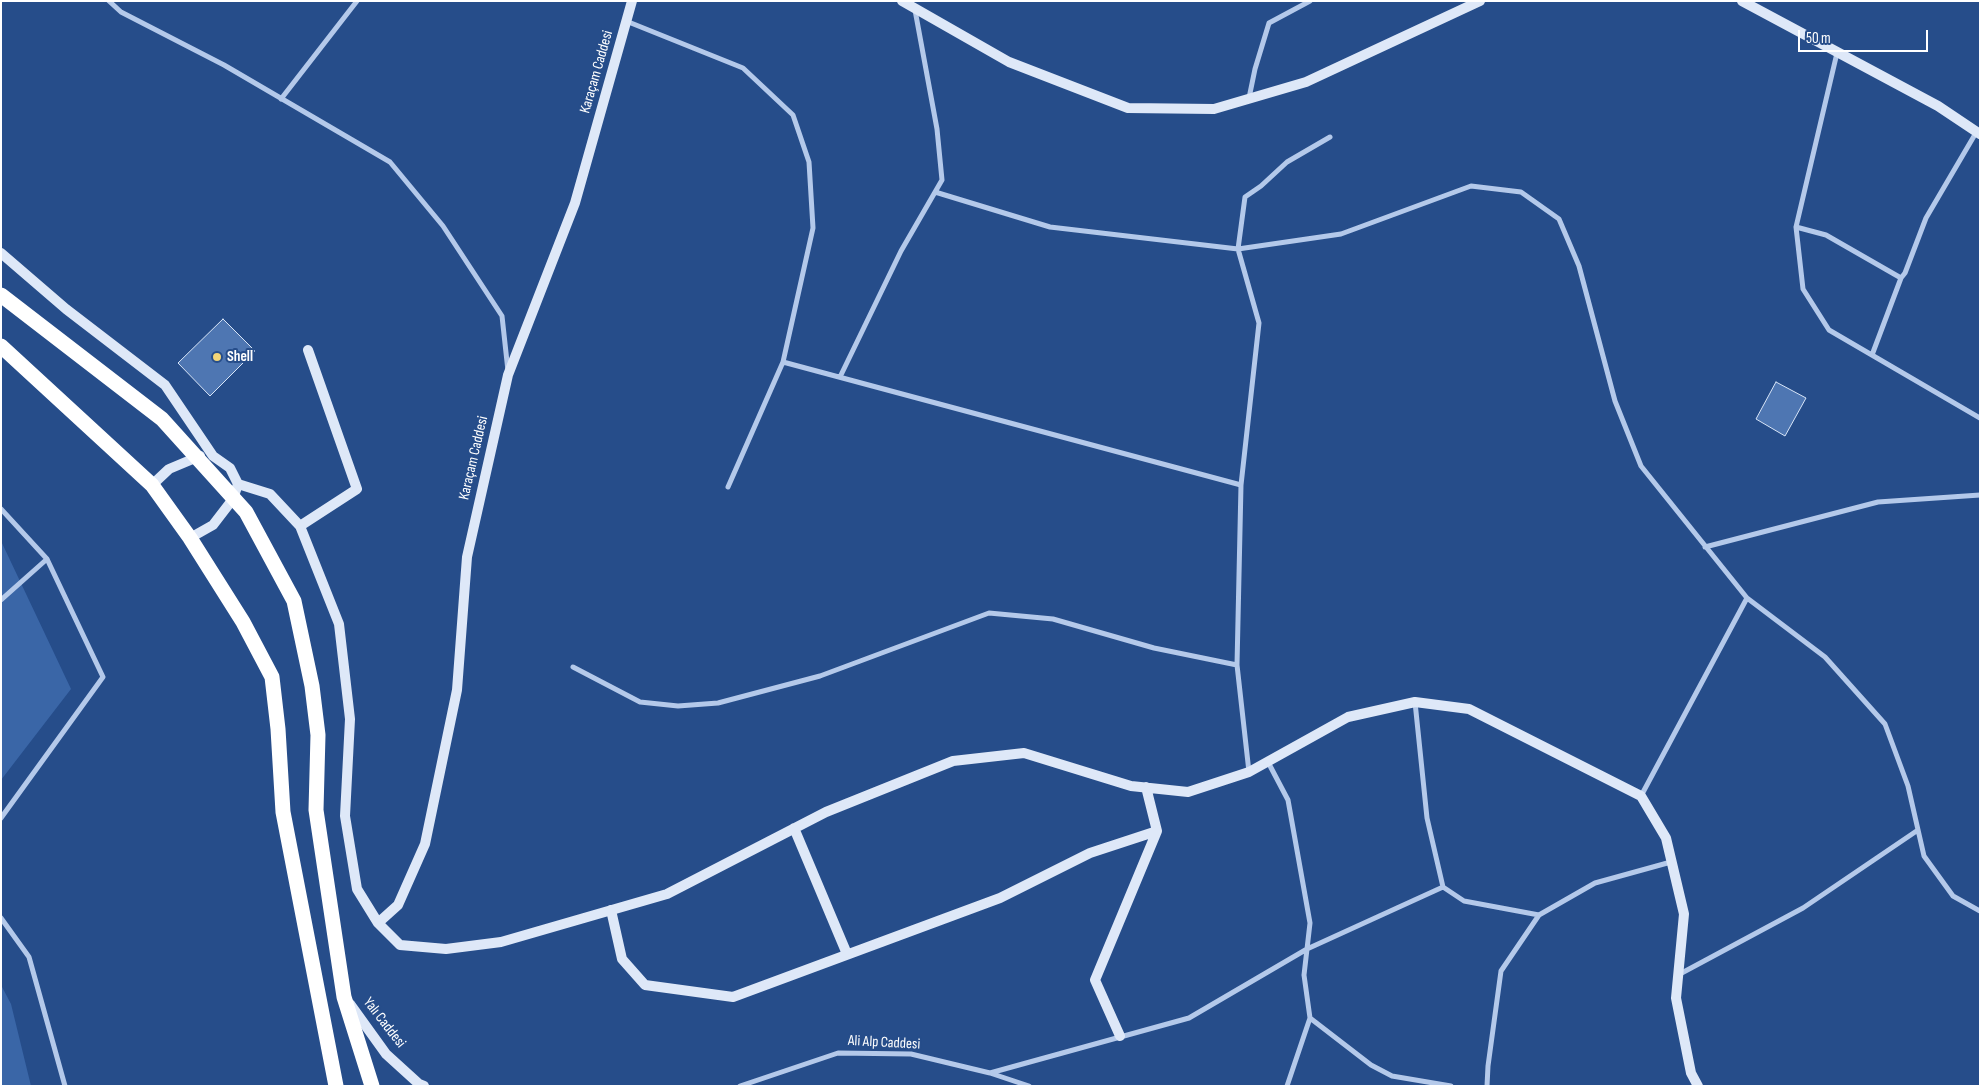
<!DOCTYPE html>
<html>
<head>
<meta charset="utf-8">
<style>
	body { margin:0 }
	#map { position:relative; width:1981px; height:1087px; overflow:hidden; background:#264d8a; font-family:"Sofia Sans Condensed",sans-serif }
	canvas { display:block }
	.frame { position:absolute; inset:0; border:2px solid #fff; pointer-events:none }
	.scale { position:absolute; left:1798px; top:30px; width:130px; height:22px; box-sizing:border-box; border:2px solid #fff; border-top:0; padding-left:6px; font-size:15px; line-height:18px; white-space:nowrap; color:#fff; -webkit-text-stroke:4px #264d8a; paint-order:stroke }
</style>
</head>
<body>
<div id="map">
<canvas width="1981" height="1087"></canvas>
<div class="frame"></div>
<div class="scale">50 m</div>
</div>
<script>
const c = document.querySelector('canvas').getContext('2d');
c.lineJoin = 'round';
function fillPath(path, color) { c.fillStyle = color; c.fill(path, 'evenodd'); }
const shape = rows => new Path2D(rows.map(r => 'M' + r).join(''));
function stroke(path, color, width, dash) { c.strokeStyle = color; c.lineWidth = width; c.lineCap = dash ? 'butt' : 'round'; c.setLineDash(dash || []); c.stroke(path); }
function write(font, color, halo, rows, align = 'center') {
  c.font = font + ' "Sofia Sans Condensed",sans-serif'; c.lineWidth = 4; c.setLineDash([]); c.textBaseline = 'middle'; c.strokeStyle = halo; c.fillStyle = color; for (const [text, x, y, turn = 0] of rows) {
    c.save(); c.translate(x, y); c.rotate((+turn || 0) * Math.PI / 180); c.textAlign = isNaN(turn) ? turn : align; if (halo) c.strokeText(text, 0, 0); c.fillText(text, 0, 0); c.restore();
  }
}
fillPath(shape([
	[1,541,71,689,1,780],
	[1,985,11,1004,31,1086,1,1086]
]), '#3a66a7');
const building = shape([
	[223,319,255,351,210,396,178,363,223,319],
	[1776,382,1806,398,1785,436,1756,419,1776,382]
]);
fillPath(building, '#4e76b2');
stroke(building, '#d8e5f7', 1);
stroke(shape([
	[109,1,121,12,224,65,390,162,443,226,502,316,508,371],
	[626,21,743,68,793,115,809,162,813,228,783,362,728,487],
	[1837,53,1796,227,1803,289,1829,330,1980,418],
	[1249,98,1255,69,1269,23,1310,1],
	[281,99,357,1],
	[935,192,1050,227,1238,249,1341,234,1471,186,1521,192,1559,219,1579,266,1615,401,1641,466,1747,598,1825,657,1885,724,1908,786,1924,856,1953,896,1980,911],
	[1796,227,1826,235,1901,278],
	[1872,355,1901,278,1905,273,1926,218,1977,131],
	[783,362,1241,485],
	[840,377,901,251,942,180,937,129,915,10],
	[1,509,47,559,103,677,1,818],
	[1705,547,1878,502,1980,495],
	[1,600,47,559],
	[573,667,640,702,678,706,718,703,820,676,989,613,1053,619,1154,648,1237,665],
	[1415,702,1427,818,1443,887,1464,901,1539,915],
	[1268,762,1288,800,1310,923,1304,975,1310,1018,1287,1086],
	[1249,772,1237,665,1241,485,1259,323,1238,249,1245,197,1261,186,1287,162,1330,137],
	[1641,796,1747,598],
	[1,918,29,957,65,1086],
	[1678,975,1803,908,1918,830],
	[1310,1018,1371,1065,1392,1076,1451,1086],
	[990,1073,1189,1018,1307,949,1443,887],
	[740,1086,838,1053,911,1054,990,1073,1029,1086],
	[1487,1086,1488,1066,1501,971,1539,915,1595,883,1671,862]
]), '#b4c9ea', 5);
stroke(shape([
	[902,1,1009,62,1128,108,1214,109,1306,82,1480,1],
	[1742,1,1938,106,1980,134],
	[1,253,66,309,165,385,213,456,230,468,238,484,233,499,213,525,190,538],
	[238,484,270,494,300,526,357,489,308,350],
	[152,485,169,469,200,456],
	[300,526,339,624,350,719,345,816,357,889,378,923,400,945,446,949,501,942,667,894,826,812,953,761,1024,753,1131,786,1188,792,1249,772,1348,717,1415,702,1469,709,1641,796,1666,838,1684,914,1676,998,1691,1073,1698,1086],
	[794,828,847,954],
	[611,910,622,959,645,985,733,997,1000,898,1090,853,1157,831],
	[378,923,398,905,425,844,457,690,467,557,508,375,575,203,632,1],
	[350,1004,386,1054,419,1084,424,1086],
	[1120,1036,1095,980,1157,831,1146,787]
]), '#dee8f8', 10);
stroke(shape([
	[1,295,162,419,246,512,294,601,312,686,318,735,316,810,344,997,372,1086],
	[1,346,152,485,190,538,243,622,272,677,278,729,283,812,336,1086]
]), '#fff', 15);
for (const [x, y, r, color] of [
	[217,357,5,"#f3d578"]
]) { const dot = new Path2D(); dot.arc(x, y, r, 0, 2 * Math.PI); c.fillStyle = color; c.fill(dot); stroke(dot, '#264d8a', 2); }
write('15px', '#fff', '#264d8a', [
	["Karaçam Caddesi",597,72,-74],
	["Karaçam Caddesi",474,458,-77],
	["Yalı Caddesi",384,1023,52],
	["Ali Alp Caddesi",884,1043,3]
]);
write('bold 15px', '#fff', '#264d8a', [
	["Shell",227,357]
], 'left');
</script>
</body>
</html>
